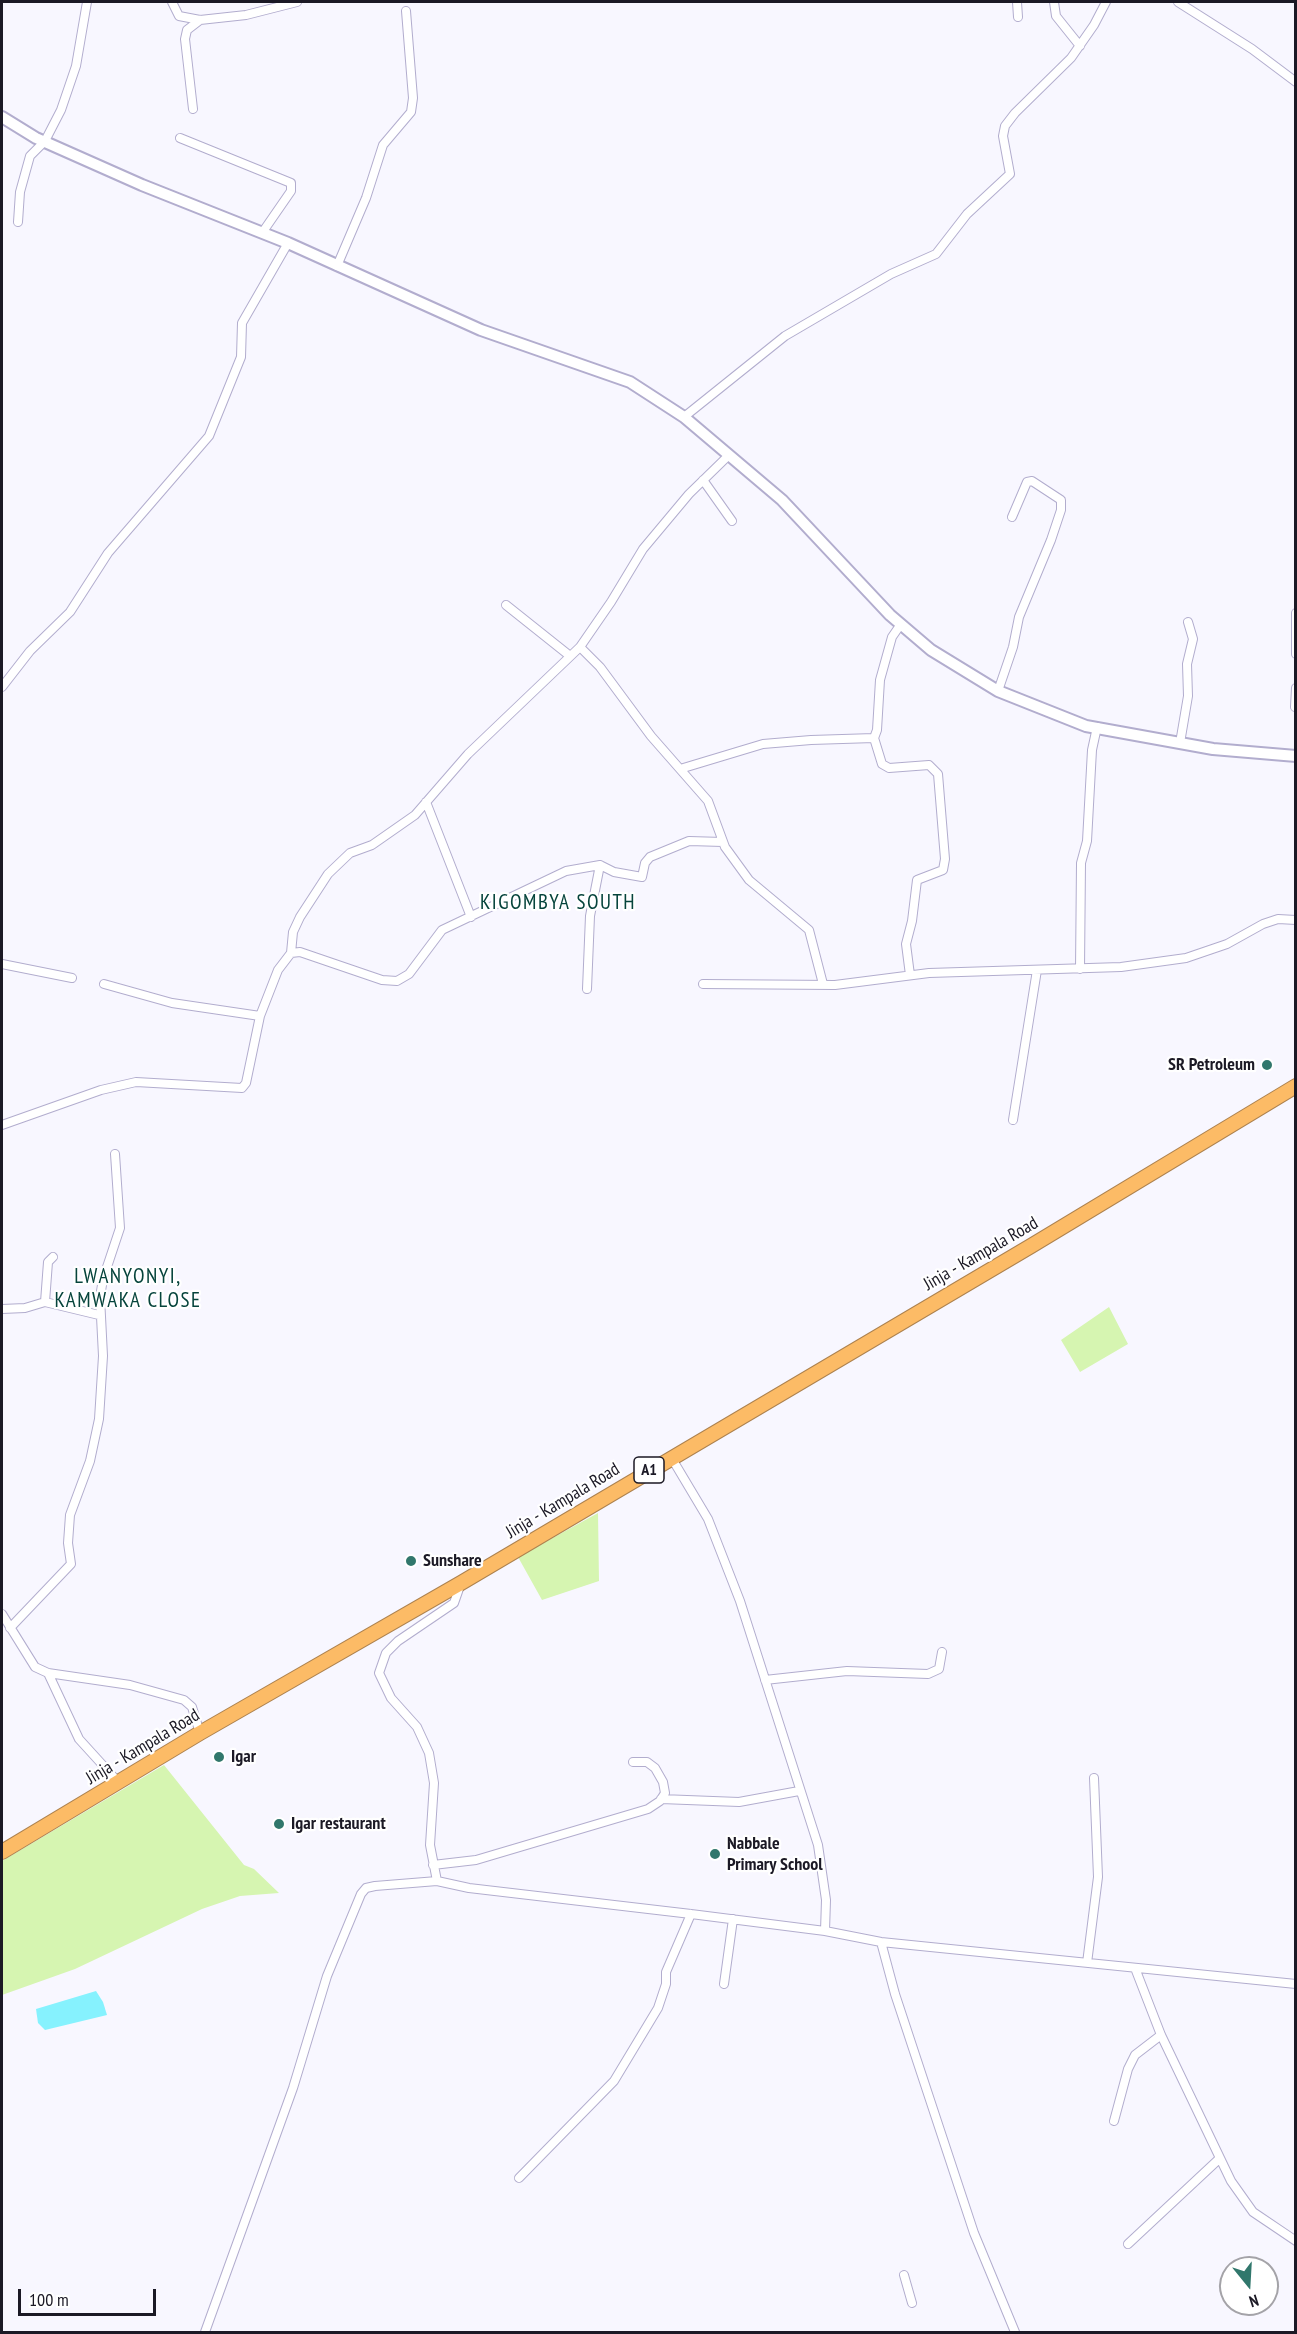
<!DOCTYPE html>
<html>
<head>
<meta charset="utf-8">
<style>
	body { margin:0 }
	#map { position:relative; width:1297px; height:2334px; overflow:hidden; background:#f8f7ff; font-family:"PT Sans Narrow",sans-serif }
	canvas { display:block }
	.frame { position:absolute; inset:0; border:3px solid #1b1925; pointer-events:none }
	.north { position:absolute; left:1219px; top:2256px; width:60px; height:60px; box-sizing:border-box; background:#fff; border:2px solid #a4a3a8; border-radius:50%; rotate:162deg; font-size:16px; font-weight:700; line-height:24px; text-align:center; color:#1b1925 }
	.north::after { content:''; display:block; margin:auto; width:21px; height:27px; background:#31776c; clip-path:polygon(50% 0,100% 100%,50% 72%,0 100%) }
	.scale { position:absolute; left:18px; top:2289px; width:138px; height:27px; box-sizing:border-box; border:3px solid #1b1925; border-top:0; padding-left:8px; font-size:18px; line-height:21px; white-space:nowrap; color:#1b1925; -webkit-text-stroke:4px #fff; paint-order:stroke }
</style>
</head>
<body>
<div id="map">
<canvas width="1297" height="2334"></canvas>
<div class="frame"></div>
<div class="north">N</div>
<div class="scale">100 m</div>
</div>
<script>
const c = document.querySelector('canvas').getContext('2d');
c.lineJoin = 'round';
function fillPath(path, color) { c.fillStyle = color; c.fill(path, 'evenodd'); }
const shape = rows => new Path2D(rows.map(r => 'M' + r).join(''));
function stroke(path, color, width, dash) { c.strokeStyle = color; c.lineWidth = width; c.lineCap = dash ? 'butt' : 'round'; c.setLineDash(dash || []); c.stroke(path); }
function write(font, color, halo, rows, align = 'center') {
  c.font = font + ' "PT Sans Narrow",sans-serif'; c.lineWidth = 4.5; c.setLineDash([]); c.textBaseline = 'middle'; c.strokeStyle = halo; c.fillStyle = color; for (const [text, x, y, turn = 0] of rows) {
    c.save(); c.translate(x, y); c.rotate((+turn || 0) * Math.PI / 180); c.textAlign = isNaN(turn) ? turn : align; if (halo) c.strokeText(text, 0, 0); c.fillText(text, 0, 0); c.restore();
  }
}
fillPath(shape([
	[1109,1307,1128,1344,1080,1372,1061,1340],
	[598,1513,599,1581,542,1600,518,1557],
	[164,1765,244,1865,254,1869,279,1893,240,1896,202,1909,75,1969,2,1995,2,1861]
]), '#d6f5b1');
fillPath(shape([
	[96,1991,103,2002,107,2015,45,2030,38,2023,36,2009]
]), '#86f2fe');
const street = shape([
	[172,2,179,16,200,20,246,15,297,2],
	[1017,2,1018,17],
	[1054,2,1056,16,1080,46],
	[1178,2,1252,49,1296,82],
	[193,109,185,39,187,30,200,20],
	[180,138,291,183,291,191,262,233],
	[18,222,20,192,30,156,45,141,61,110,76,66,87,2],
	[337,266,366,198,383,145,411,112,413,98,406,11],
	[684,417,785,336,891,274,936,254,967,214,1010,174,1003,136,1005,126,1015,113,1071,58,1094,25,1106,2],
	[703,480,732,521],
	[506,605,570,656],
	[1296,613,1296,654],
	[580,647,600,667,651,736,708,801,725,847,749,880,809,930,823,984],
	[2,687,30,651,70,612,108,553,209,436,241,357,242,323,288,243],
	[998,691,1013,647,1019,617,1051,540,1061,510,1061,500,1032,481,1027,482,1012,517],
	[1295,707,1296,688],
	[874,738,882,764,889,768,929,765,938,774,945,859,943,870,917,880,912,921,906,944,910,975],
	[1180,743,1188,696,1187,664,1193,639,1188,622],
	[680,769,763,744,811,740,874,738,877,730,880,680,892,637,901,624],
	[426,802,471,917],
	[291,953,300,952,382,980,397,981,409,974,442,930,566,871,600,865,614,872,642,877,645,863,650,857,689,841,723,842],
	[2,964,72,978],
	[1080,969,1081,863,1087,841,1092,750,1097,727],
	[104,984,172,1003,260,1016,278,970,291,953,293,932,300,917,328,874,350,853,372,845,415,815,468,754,580,647,611,602,643,549,689,494,728,456],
	[703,984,835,985,929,973,1121,967,1186,958,1227,944,1263,924,1278,919,1296,920],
	[587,989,590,916,600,865],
	[1013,1120,1037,970],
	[2,1125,101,1090,136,1082,242,1088,246,1083,260,1016],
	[53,1257,48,1262,45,1302,99,1315],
	[2,1309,25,1308,45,1302],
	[671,1457,708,1519,740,1601,818,1845,826,1900,825,1931],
	[461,1583,454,1603,398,1641,386,1653,379,1673,391,1698,417,1727,429,1753,434,1783,430,1845,437,1881,469,1888,691,1914,825,1931,881,1942,1296,1984],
	[2,1614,35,1667,48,1673,130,1685,184,1700,192,1707,200,1733],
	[10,1628,71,1564,68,1543,70,1515,90,1461,99,1419,103,1356,100,1297,103,1279,120,1228,115,1154],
	[48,1673,79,1739,119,1783],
	[765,1680,847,1671,928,1674,939,1669,942,1652],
	[661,1799,739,1802,799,1791],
	[433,1865,476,1860,648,1809,660,1801,665,1793,663,1782,655,1768,647,1762,633,1762],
	[881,1942,895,1994,974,2233,1015,2332],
	[1087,1963,1098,1877,1094,1778],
	[1135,1968,1161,2035,1231,2181,1253,2212,1296,2241],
	[724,1984,733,1919],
	[1114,2121,1128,2069,1135,2055,1161,2035],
	[519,2178,614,2081,658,2008,666,1984,666,1972,691,1914],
	[1128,2244,1219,2159],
	[904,2275,912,2303],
	[205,2332,293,2088,327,1976,361,1894,366,1888,375,1886,437,1881]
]);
const secondary = shape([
	[2,117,36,138,142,185,288,243,481,330,630,382,684,417,782,500,890,615,931,650,998,691,1086,726,1213,749,1296,756]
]);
const highway = shape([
	[2,1852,200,1733,461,1583,1031,1246,1296,1086]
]);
stroke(street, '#b2adce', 10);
stroke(secondary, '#b2adce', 14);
stroke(highway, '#ad824f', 16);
stroke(street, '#fff', 8);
stroke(secondary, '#fff', 10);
stroke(highway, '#fcbb66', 14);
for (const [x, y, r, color] of [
	[1267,1065,6,"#31776c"],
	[411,1561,6,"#31776c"],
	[219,1757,6,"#31776c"],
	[279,1824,6,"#31776c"],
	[715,1854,6,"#31776c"]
]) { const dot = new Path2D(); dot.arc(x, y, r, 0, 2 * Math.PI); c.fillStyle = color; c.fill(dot); stroke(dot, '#fff', 2); }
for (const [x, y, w] of [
	[649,1470,30]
]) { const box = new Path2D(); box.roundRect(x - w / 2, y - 13, w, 26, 4.5); c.fillStyle = '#fff'; c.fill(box); stroke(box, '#1b1925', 1.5); }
write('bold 16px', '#1b1925', null, [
	["A1",649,1470]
]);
write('bold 18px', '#1b1925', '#fff', [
	["SR Petroleum",1255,1065,"right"],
	["Sunshare",423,1561],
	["Igar",231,1757],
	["Igar restaurant",291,1824],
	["Nabbale",727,1844],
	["Primary School",727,1865]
], 'left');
write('18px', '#1b1925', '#fff', [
	["Jinja - Kampala Road",981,1254,-30],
	["Jinja - Kampala Road",563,1501,-31],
	["Jinja - Kampala Road",143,1747,-31]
]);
c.letterSpacing = '1.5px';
write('21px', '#06443c', '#fff', [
	["KIGOMBYA SOUTH",558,903],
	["LWANYONYI,",128,1277],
	["KAMWAKA CLOSE",128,1301]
]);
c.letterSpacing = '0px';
</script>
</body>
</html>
